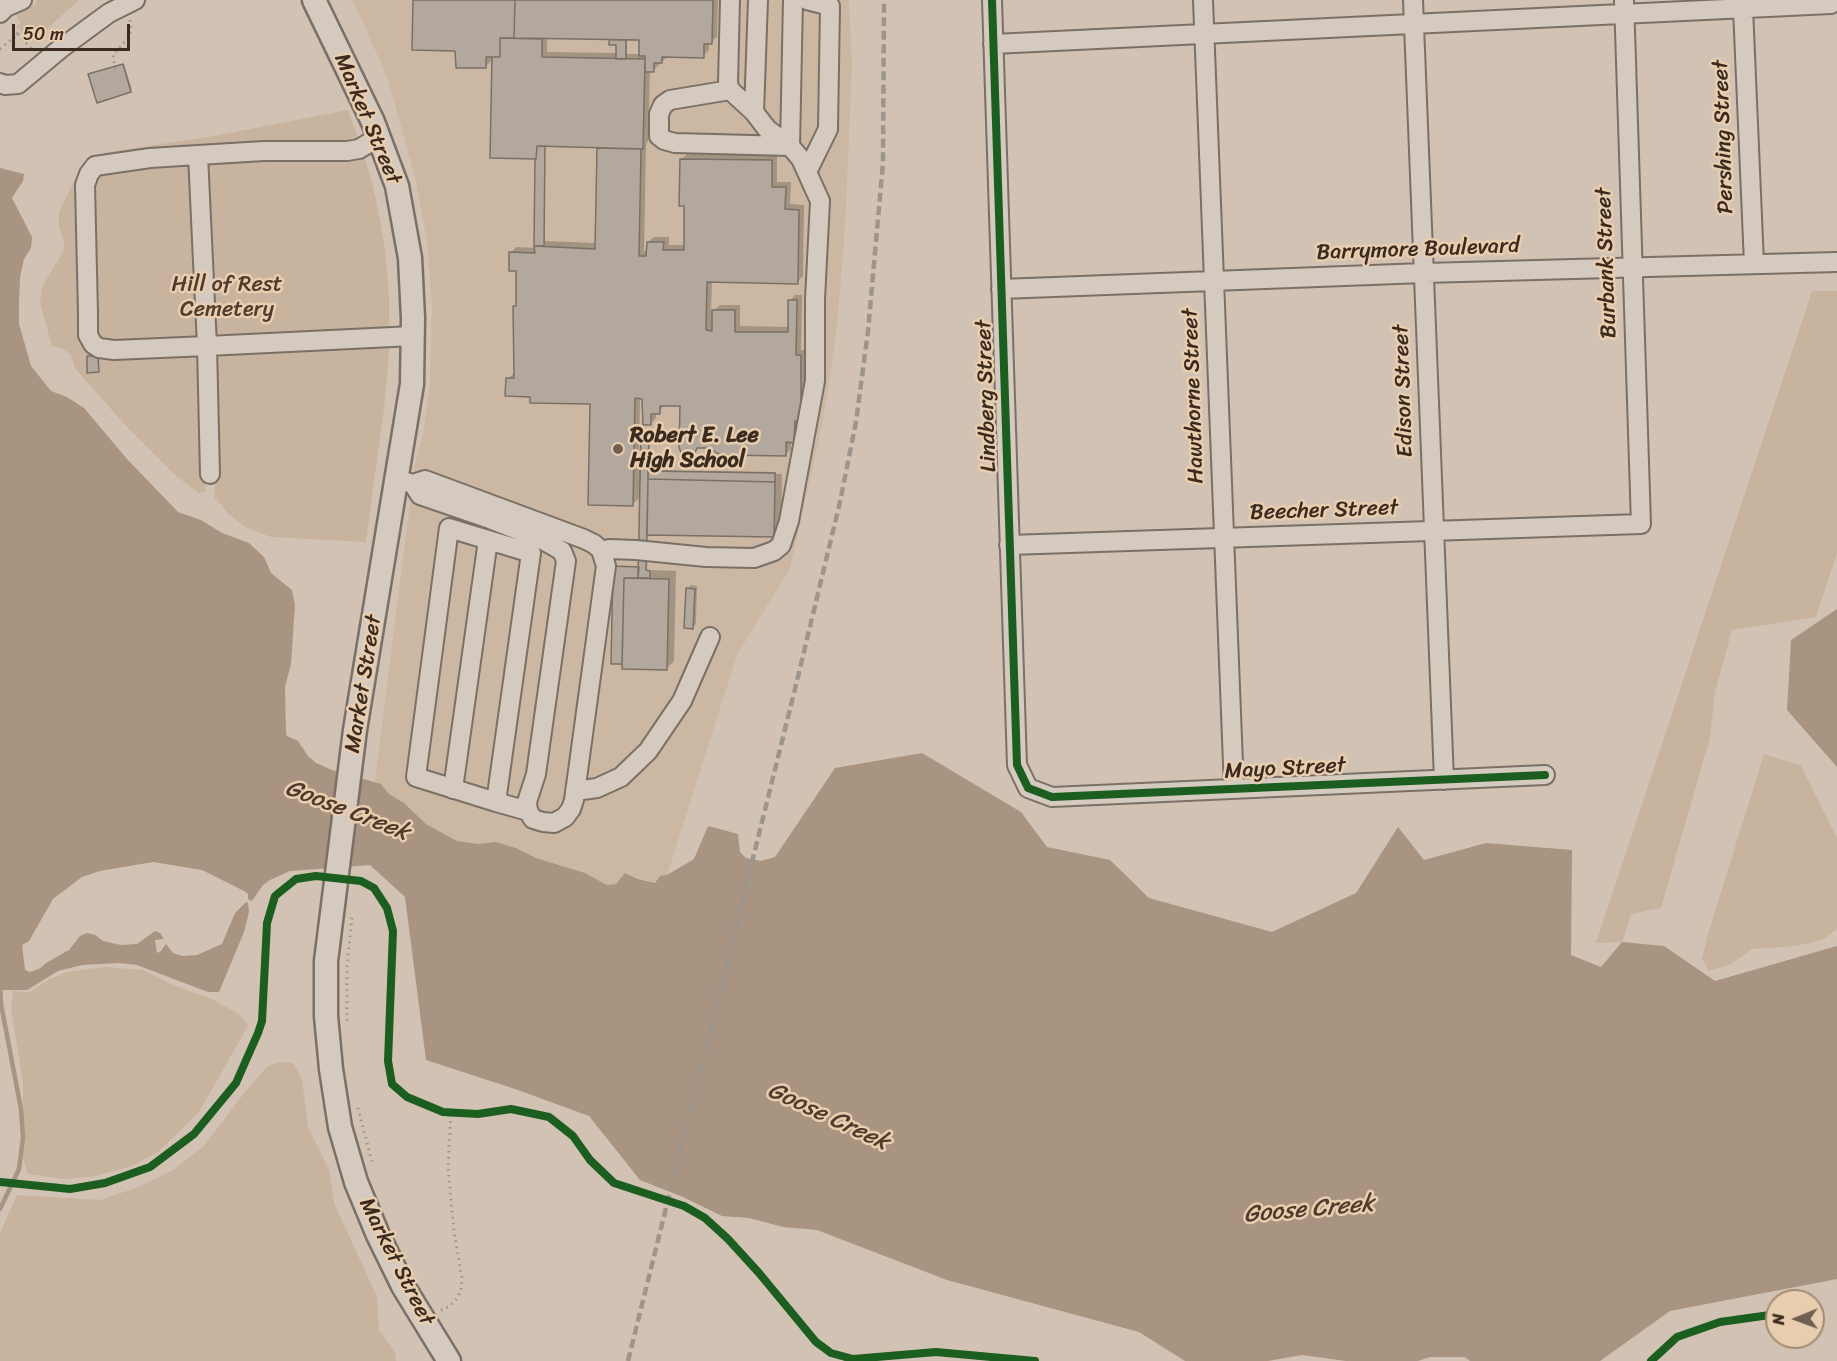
<!DOCTYPE html>
<html>
<head>
<meta charset="utf-8">
<style>
	body { margin:0 }
	#map { position:relative; width:1837px; height:1361px; overflow:hidden; background:#d1c2b3; font-family:Sriracha,sans-serif }
	canvas { display:block }
	.north { position:absolute; left:1765px; top:1289px; width:60px; height:60px; box-sizing:border-box; background:#e8cdaf; border:2px solid #a38c75; border-radius:50%; rotate:269deg; font-size:16px; font-weight:700; line-height:24px; text-align:center; color:#3b2a1e }
	.north::after { content:''; display:block; margin:auto; width:21px; height:27px; background:#705f52; clip-path:polygon(50% 0,100% 100%,50% 72%,0 100%) }
	.scale { position:absolute; left:12px; top:24px; width:118px; height:27px; box-sizing:border-box; border:3px solid #3b2a1e; border-top:0; padding-left:8px; font-size:18px; line-height:21px; white-space:nowrap; color:#3b2a1e; -webkit-text-stroke:4px #e8cdaf; paint-order:stroke }
</style>
</head>
<body>
<div id="map">
<canvas width="1837" height="1361"></canvas>
<div class="north">N</div>
<div class="scale">50 m</div>
</div>
<script>
const c = document.querySelector('canvas').getContext('2d');
c.lineJoin = 'round';
function fillPath(path, color) { c.fillStyle = color; c.fill(path, 'evenodd'); }
const shape = rows => new Path2D(rows.map(r => 'M' + r).join(''));
function stroke(path, color, width, dash) { c.strokeStyle = color; c.lineWidth = width; c.lineCap = dash ? 'butt' : 'round'; c.setLineDash(dash || []); c.stroke(path); }
function write(font, color, halo, rows, align = 'center') {
  c.font = font + ' Sriracha,sans-serif'; c.lineWidth = 5; c.setLineDash([]); c.textBaseline = 'middle'; c.strokeStyle = halo; c.fillStyle = color; for (const [text, x, y, turn = 0] of rows) {
    c.save(); c.translate(x, y); c.rotate((+turn || 0) * Math.PI / 180); c.textAlign = isNaN(turn) ? turn : align; if (halo) c.strokeText(text, 0, 0); c.fillText(text, 0, 0); c.restore();
  }
}
fillPath(shape([
	[353,0,849,0,852,65,845,227,837,328,822,426,790,568,737,655,667,875,660,877,655,883,625,873,616,884,607,885,585,873,536,858,516,848,496,842,478,844,457,841,426,824,404,803,389,794,381,784,375,782,415,464,423,435,430,385,432,306,427,239,415,177,388,79]
]), '#ccb8a2');
fillPath(shape([
	[36,0,79,0,37,38,29,38,16,27,21,23,14,12,37,4],
	[348,110,365,157,376,199,385,250,389,295,389,352,384,408,366,542,271,537,245,527,228,513,214,497,215,485,212,480,206,482,205,492,199,493,176,476,125,425,75,368,71,355,63,349,52,346,40,303,42,287,64,250,64,242,59,226,59,212,83,163,107,152,209,137],
	[1812,291,1837,291,1837,553,1816,617,1732,630,1715,692,1710,737,1661,908,1631,914,1622,942,1596,943],
	[1764,754,1801,766,1837,838,1837,929,1822,940,1795,946,1752,949,1731,964,1709,971,1702,959,1708,934],
	[105,967,143,970,176,986,214,1000,240,1015,248,1026,199,1112,158,1152,132,1166,96,1176,64,1179,28,1174,23,1159,23,1082,11,1008,13,991,30,992,48,980,67,972],
	[279,1062,293,1063,302,1079,308,1127,329,1170,334,1203,377,1297,379,1330,395,1352,396,1361,0,1361,0,1233,17,1195,100,1200,136,1188,173,1170,204,1146,248,1088,267,1067]
]), '#c7b39e');
fillPath(shape([
	[0,168,24,174,23,181,12,198,32,237,31,248,24,259,20,277,19,302,19,324,31,366,51,391,67,397,84,408,127,459,178,512,201,520,222,533,249,543,264,557,271,573,292,590,295,605,291,664,285,687,286,732,287,736,298,741,308,756,316,763,332,770,381,784,389,794,404,803,426,824,457,841,478,844,496,842,516,848,536,858,585,873,607,885,616,884,625,873,638,879,655,883,660,876,667,875,694,859,708,826,738,834,740,852,746,858,761,861,775,857,835,768,922,753,1021,812,1047,847,1110,860,1149,898,1272,932,1356,893,1398,827,1424,860,1486,843,1572,850,1571,955,1601,967,1622,942,1664,946,1715,981,1837,946,1837,1279,1670,1311,1600,1361,1470,1361,1465,1357,1430,1357,1418,1361,1346,1361,1302,1355,1268,1361,1185,1361,1139,1332,947,1280,817,1230,783,1227,749,1218,722,1216,683,1197,640,1180,589,1116,518,1090,426,1060,405,897,370,865,290,871,270,880,263,885,252,901,248,899,248,894,244,891,202,870,153,862,100,871,82,877,53,899,29,941,22,945,25,970,30,972,39,969,46,963,69,950,80,936,87,933,95,935,103,941,121,945,137,944,155,931,160,933,164,939,155,940,157,953,161,951,166,944,173,953,182,956,197,955,222,944,235,913,246,902,248,903,249,912,244,932,219,992,208,992,137,965,119,963,82,965,58,971,27,990,0,990],
	[1837,609,1837,767,1787,710,1791,640]
]), '#a89481');
fillPath(shape([
	[414,0,718,0,717,37,709,43,709,50,703,56,668,56,662,62,659,62,659,65,653,70,650,70,648,141,646,144,644,251,648,251,648,242,654,237,669,237,669,245,685,245,686,205,681,160,687,154,777,155,777,182,791,182,790,204,804,205,803,276,797,282,712,281,711,313,720,305,740,305,740,326,789,327,790,301,795,295,802,295,801,350,806,350,807,391,800,436,794,441,791,441,791,449,785,455,700,446,693,453,682,405,665,404,659,412,656,412,656,418,650,424,644,397,640,397,639,464,642,464,642,433,650,432,649,470,776,472,776,474,782,474,781,528,773,536,648,533,647,570,676,571,674,661,666,669,612,662,614,566,640,566,641,496,633,504,592,403,532,395,507,379,515,373,514,307,517,304,518,269,511,253,516,247,536,248,536,158,494,58,485,67],
	[547,37,613,38,610,41,617,44,617,53,547,52],
	[627,39,640,39,640,54,627,54],
	[545,145,598,146,597,243,545,241],
	[124,64,132,89,130,91,91,73],
	[691,585,697,586,696,624,692,627,687,589]
]), '#0003');
stroke(shape([
	[0,981,1,1004,21,1109,23,1138,19,1169,0,1209]
]), '#a89481', 4.5);
const building = shape([
	[413,0,515,0,514,38,500,38,500,57,486,57,486,68,456,68,455,51,412,50,413,0],
	[515,0,713,0,712,44,704,44,704,58,662,57,662,63,654,63,654,72,645,72,645,56,639,56,639,40,514,38,515,0],
	[500,38,542,39,542,57,645,59,643,149,537,146,536,159,490,158,492,57,500,57,500,38],
	[609,40,626,40,626,59,616,59,616,45,609,45,609,40],
	[123,64,131,92,97,103,88,74,123,64],
	[537,146,545,146,544,246,534,246,535,159,536,159,537,146],
	[597,148,641,149,639,256,646,256,647,242,664,242,663,250,684,250,684,206,679,206,680,159,772,160,772,187,786,187,785,209,799,210,798,284,707,282,706,330,712,331,712,310,735,310,735,332,788,332,788,300,797,300,796,355,801,355,801,410,800,421,795,421,794,443,786,442,786,456,723,455,716,453,711,448,697,448,694,455,685,456,681,453,679,447,680,406,660,406,660,414,651,414,651,425,643,425,642,399,635,398,633,506,588,505,590,404,530,403,530,397,505,396,506,378,514,378,513,306,516,306,516,271,509,271,509,252,535,253,534,246,595,249,597,148],
	[87,356,98,356,99,372,87,373,87,356],
	[641,433,649,433,646,570,650,571,650,578,638,578,641,433],
	[648,471,775,473,775,482,648,479,648,471],
	[648,479,775,482,774,537,647,535,648,479],
	[613,566,639,567,638,578,624,578,622,664,611,664,613,566],
	[624,578,669,579,667,670,622,669,624,578],
	[686,588,695,589,693,629,684,628,686,588]
]);
fillPath(building, '#b3a89d');
stroke(building, '#7a7066', 1.5);
const minor = shape([
	[992,0,1017,765,1028,788,1052,797,1545,775],
	[1203,0,1234,789],
	[1413,0,1444,780],
	[1743,8,1754,264],
	[0,13,6,7,22,0],
	[993,44,1831,4,1831,0],
	[0,83,5,85,18,84,60,49,109,13,135,0],
	[730,90,670,100,663,105,659,114,659,136,664,140,675,143,790,146,793,0],
	[754,112,758,0],
	[198,155,207,346,114,350,99,348,93,344,88,335,88,314,85,185,89,174,95,166,150,158,198,155,264,151,347,151,359,149,379,137],
	[807,172,828,129,830,6,807,0],
	[1001,289,1424,273,1837,262],
	[210,474,207,346,413,336],
	[397,479,413,484,425,480,584,539,594,544,601,550,606,566,574,800,571,809,565,817,554,823,543,822,533,819,528,811,527,802,536,774,566,561,562,551,541,539,490,519,420,495,413,484],
	[1009,545,1641,524,1624,0],
	[602,553,609,549,636,550,706,557,754,558,774,551,781,545,789,521,815,381,815,299,820,201,801,159,790,146,767,129,754,112,730,90,728,83,730,0],
	[453,789,488,540],
	[575,791,597,788,621,777,648,751,682,701,710,637],
	[496,802,531,553,449,528,416,777,496,802,528,811]
]);
const major = shape([
	[314,0,373,122,397,186,410,258,413,318,412,384,355,730,326,961,326,1016,331,1069,340,1127,356,1182,378,1235,403,1286,449,1361]
]);
stroke(minor, '#7a7066', 22);
stroke(major, '#7a7066', 27);
stroke(shape([
	[18,34,33,51],
	[0,49,18,34,10,26],
	[115,69,113,55,129,37,131,29,130,20],
	[347,1021,347,966,352,917],
	[358,1108,373,1166],
	[441,1310,448,1307,455,1301,461,1291,462,1278,454,1232,448,1167,451,1112]
]), '#9d948b', 3, [1.5, 4.5]);
stroke(minor, '#d4cac0', 18);
stroke(major, '#d4cac0', 22);
stroke(shape([
	[628,1361,795,689,840,502,856,422,868,331,883,163,884,0]
]), '#9d948b', 4.5, [9, 4.5]);
stroke(shape([
	[992,0,1017,765,1028,788,1052,797,1545,775],
	[0,1182,70,1189,105,1183,150,1167,194,1134,236,1083,258,1033,262,1021,267,923,275,896,296,879,316,876,361,881,374,888,387,908,393,931,388,1061,392,1084,407,1097,443,1112,478,1114,511,1109,549,1117,573,1136,590,1160,614,1183,684,1206,705,1218,728,1239,759,1273,816,1342,831,1353,853,1359,936,1352,1035,1361],
	[1651,1361,1677,1337,1720,1322,1777,1314]
]), '#1b5e20', 8);
for (const [x, y, r, color] of [
	[618,449,6,"#705f52"]
]) { const dot = new Path2D(); dot.arc(x, y, r, 0, 2 * Math.PI); c.fillStyle = color; c.fill(dot); stroke(dot, '#e8cdaf', 2); }
write('22px', '#3b2a1e', '#e8cdaf', [
	["Market Street",367,119,67],
	["Pershing Street",1724,137,-92],
	["Barrymore Boulevard",1418,250,-2],
	["Burbank Street",1607,263,-92],
	["Edison Street",1404,391,-92],
	["Lindberg Street",987,396,-92],
	["Hawthorne Street",1194,396,-92],
	["Beecher Street",1324,511,-2],
	["Market Street",364,684,-81],
	["Mayo Street",1285,769,-3],
	["Market Street",396,1262,63]
]);
write('22px', '#4f3d2f', '#e8cdaf', [
	["Hill of Rest",227,285],
	["Cemetery",227,310]
]);
write('bold 22px', '#3b2a1e', '#e8cdaf', [
	["Robert E. Lee",630,436],
	["High School",630,461]
], 'left');
write('italic 24px', '#4d3b2d', '#e8cdaf', [
	["Goose Creek",347,811,21],
	["Goose Creek",828,1117,25],
	["Goose Creek",1309,1210,-5]
]);
</script>
</body>
</html>
